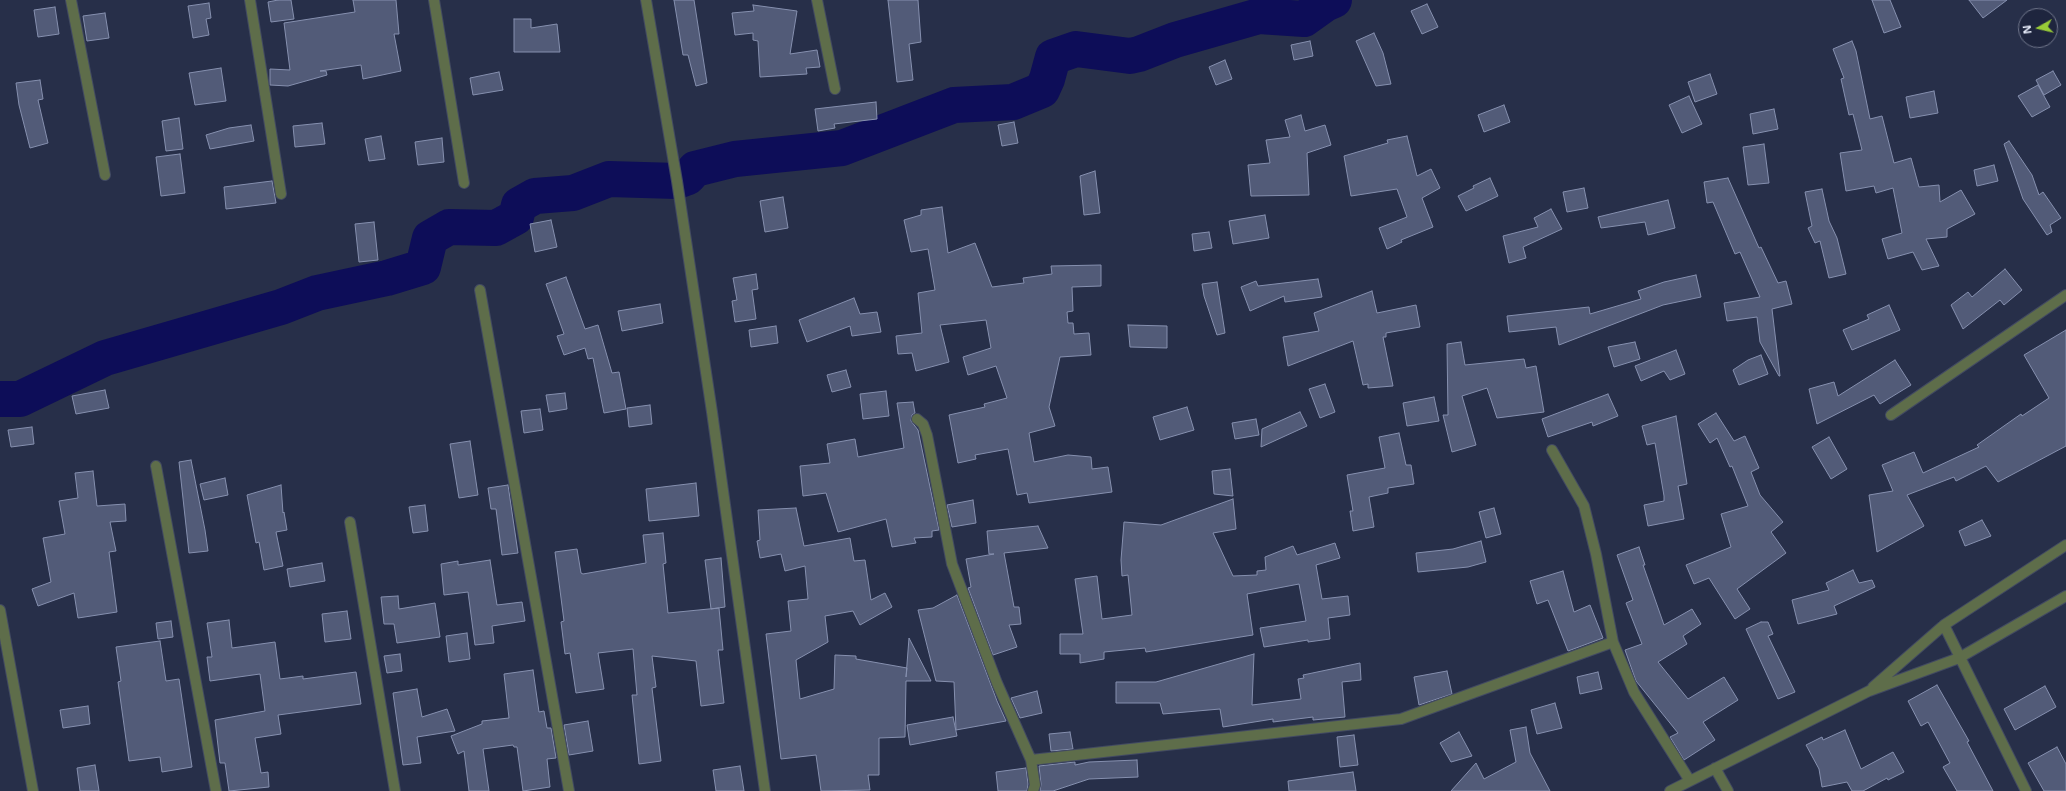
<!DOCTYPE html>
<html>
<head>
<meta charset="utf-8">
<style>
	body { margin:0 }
	#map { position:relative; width:2066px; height:791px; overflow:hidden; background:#272f49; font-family:"Open Sans",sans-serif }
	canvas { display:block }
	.north { position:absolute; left:2018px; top:8px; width:40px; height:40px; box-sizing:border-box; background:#1e253e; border:1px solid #70768b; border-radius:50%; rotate:262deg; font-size:11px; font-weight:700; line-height:16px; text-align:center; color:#ebf0fe }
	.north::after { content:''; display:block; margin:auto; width:14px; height:18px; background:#98cb37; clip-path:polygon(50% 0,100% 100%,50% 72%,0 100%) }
</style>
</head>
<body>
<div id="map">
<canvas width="2066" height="791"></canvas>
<div class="north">N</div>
</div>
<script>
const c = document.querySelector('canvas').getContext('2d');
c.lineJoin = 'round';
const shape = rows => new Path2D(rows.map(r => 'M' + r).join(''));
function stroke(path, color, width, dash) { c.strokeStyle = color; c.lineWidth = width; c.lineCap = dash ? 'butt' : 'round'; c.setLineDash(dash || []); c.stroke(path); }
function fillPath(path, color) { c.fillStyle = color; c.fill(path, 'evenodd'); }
stroke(shape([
	[0,399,20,399,105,358,281,307,317,293,387,278,423,267,430,238,449,227,496,228,516,217,519,205,535,196,573,193,609,179,677,181,688,177,695,169,735,159,842,148,954,105,1013,102,1042,90,1047,79,1053,57,1076,49,1130,56,1139,54,1175,40,1259,16,1304,19,1325,4,1334,0]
]), '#0d0d58', 36);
const building = shape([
	[278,0,291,0,294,19,271,22,268,2,278,0],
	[353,0,396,0,399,34,394,34,401,71,363,79,361,65,320,71,326,71,327,75,288,86,270,85,270,69,290,70,284,23,355,12,353,0],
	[674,0,694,0,707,83,696,86,688,55,683,55,674,0],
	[888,0,918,0,921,42,909,44,913,80,897,82,888,0],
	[1872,0,1890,0,1901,27,1884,33,1872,0],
	[1969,0,2007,0,1983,18,1969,0],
	[209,3,211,18,206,19,209,35,193,38,188,6,209,3],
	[1427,4,1438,27,1422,34,1411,11,1427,4],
	[753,5,797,11,790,54,817,50,820,67,806,68,807,74,760,77,758,41,753,40,753,33,735,35,732,13,754,11,753,5],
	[55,7,59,34,38,37,34,10,55,7],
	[105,13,109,38,87,41,83,16,105,13],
	[514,19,531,19,531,28,557,24,560,52,514,52,514,19],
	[1374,33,1383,53,1391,84,1376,86,1356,41,1374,33],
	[1310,41,1313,56,1294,60,1291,45,1310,41],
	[1852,41,1856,51,1870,119,1882,116,1894,163,1911,158,1919,187,1939,185,1940,202,1961,190,1975,214,1947,229,1947,237,1926,239,1939,266,1922,270,1913,252,1888,259,1882,239,1902,233,1893,188,1876,193,1874,186,1846,191,1840,153,1862,150,1853,114,1849,115,1841,79,1844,78,1833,49,1852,41],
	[1225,60,1232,79,1216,85,1209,67,1225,60],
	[221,68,226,101,195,105,189,73,221,68],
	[2053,71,2061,85,2044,95,2036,80,2053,71],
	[499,72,503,90,473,95,470,78,499,72],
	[1710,74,1717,94,1695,102,1688,82,1710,74],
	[40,80,43,99,38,100,48,143,30,148,19,105,16,83,40,80],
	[2038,85,2050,107,2032,117,2018,96,2038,85],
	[1934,91,1938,113,1910,118,1906,97,1934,91],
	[1689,96,1702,124,1682,133,1669,105,1689,96],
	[876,102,877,119,834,124,835,128,818,131,815,109,876,102],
	[1504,105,1510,122,1484,132,1478,115,1504,105],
	[1774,109,1778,129,1753,134,1750,114,1774,109],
	[1301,115,1305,131,1325,125,1331,145,1307,153,1309,195,1251,196,1248,165,1270,163,1266,140,1290,137,1285,120,1301,115],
	[179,118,183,149,166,151,162,121,179,118],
	[1014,122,1018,143,1002,146,998,125,1014,122],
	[322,123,325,144,295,147,293,126,322,123],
	[251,125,254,141,210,149,206,135,229,128,251,125],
	[381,136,385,159,369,161,365,139,381,136],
	[1407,136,1417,176,1431,169,1440,188,1422,198,1433,227,1401,240,1402,242,1387,249,1379,228,1407,217,1397,189,1351,196,1344,156,1388,143,1387,140,1407,136],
	[442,138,444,162,418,165,415,142,442,138],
	[2009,141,2032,175,2039,195,2043,192,2061,218,2050,225,2052,232,2047,235,2023,199,2004,144,2009,141],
	[1764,144,1769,183,1748,185,1743,147,1764,144],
	[180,154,185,193,161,196,156,157,180,154],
	[1994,165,1998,181,1977,186,1974,170,1994,165],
	[1095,171,1100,213,1084,215,1080,176,1095,171],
	[1490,178,1498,196,1466,211,1458,196,1474,188,1473,186,1490,178],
	[1728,178,1759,248,1761,247,1778,283,1786,281,1792,304,1772,309,1780,376,1779,376,1760,342,1757,317,1727,321,1724,303,1760,297,1740,252,1735,254,1713,202,1707,203,1704,182,1728,178],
	[272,181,276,203,226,209,224,187,272,181],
	[1584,188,1588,208,1567,212,1563,192,1584,188],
	[1822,189,1829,221,1837,238,1846,274,1829,278,1820,241,1815,243,1808,228,1812,226,1805,192,1822,189],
	[783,197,788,228,765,232,760,201,783,197],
	[1668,200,1675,228,1648,235,1645,222,1601,228,1598,217,1668,200],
	[942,207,948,253,975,243,992,287,1024,283,1023,278,1052,274,1051,266,1101,265,1101,286,1072,287,1073,311,1067,312,1068,323,1073,323,1074,334,1089,333,1091,355,1060,357,1049,407,1055,426,1029,433,1034,462,1068,455,1091,457,1092,469,1108,467,1112,492,1029,503,1027,493,1017,495,1008,449,975,455,976,459,958,463,949,415,985,407,984,404,1007,398,996,366,968,375,963,357,991,348,986,320,940,325,949,362,916,371,912,353,898,354,896,336,922,333,918,293,935,290,928,249,911,252,904,220,921,215,921,210,942,207],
	[1551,209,1562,229,1523,247,1526,258,1509,263,1503,236,1538,227,1534,218,1551,209],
	[1265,215,1269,238,1233,244,1229,221,1265,215],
	[551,220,557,247,535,252,530,224,551,220],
	[374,222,378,260,359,262,355,224,374,222],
	[1209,232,1212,248,1194,251,1192,234,1209,232],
	[2005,269,2022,290,2004,305,2000,300,1963,329,1951,305,1968,292,1972,297,2005,269],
	[756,274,758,289,752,290,756,319,735,322,732,301,737,300,733,278,756,274],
	[1696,275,1701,297,1663,305,1559,345,1556,327,1509,332,1507,316,1589,307,1590,314,1641,299,1638,291,1664,282,1696,275],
	[566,277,585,329,598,325,612,373,619,372,626,409,604,413,593,358,588,359,585,348,564,355,557,336,564,334,546,284,566,277],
	[1318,279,1322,297,1285,302,1284,296,1250,311,1241,287,1256,281,1258,286,1318,279],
	[1217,282,1225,333,1217,335,1204,296,1202,284,1217,282],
	[1372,291,1377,313,1416,305,1420,327,1386,333,1386,337,1383,337,1393,386,1368,388,1368,384,1363,385,1353,341,1288,366,1283,337,1319,331,1314,313,1372,291],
	[854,298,860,314,877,312,881,332,852,336,850,326,807,342,799,320,854,298],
	[660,304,663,323,622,331,618,311,660,304],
	[1889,305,1900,330,1852,350,1843,330,1869,319,1867,315,1889,305],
	[1128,325,1167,326,1167,348,1130,347,1128,325],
	[776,326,778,343,751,347,749,330,776,326],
	[2066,330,2066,446,1998,482,1986,466,1956,481,1954,477,1907,495,1924,526,1877,552,1869,495,1893,491,1882,465,1914,452,1923,473,1979,447,1977,445,2021,414,2022,416,2049,398,2024,355,2066,330],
	[1461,342,1465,365,1524,359,1526,368,1536,366,1544,412,1497,418,1487,388,1462,396,1476,445,1452,452,1443,415,1448,415,1447,344,1461,342],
	[1635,342,1640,359,1614,367,1608,347,1635,342],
	[1676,350,1685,374,1670,380,1664,371,1641,381,1635,366,1676,350],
	[1761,355,1768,374,1739,385,1733,370,1748,360,1761,355],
	[1895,360,1911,385,1880,404,1874,395,1817,424,1809,389,1834,382,1838,396,1895,360],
	[846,370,851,387,832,392,827,375,846,370],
	[1325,384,1335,412,1320,418,1309,389,1325,384],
	[105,390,109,408,76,414,72,396,105,390],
	[886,391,889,416,863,419,860,394,886,391],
	[565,393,567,409,549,412,546,395,565,393],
	[1608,394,1618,416,1593,426,1592,422,1548,437,1542,419,1608,394],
	[1434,397,1439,421,1407,426,1403,403,1434,397],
	[913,402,915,413,912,415,911,421,918,430,939,530,932,531,932,537,914,538,916,543,892,547,886,519,838,532,826,493,803,496,800,466,830,463,827,444,855,439,858,457,904,448,897,403,913,402],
	[650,405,652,424,629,427,627,408,650,405],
	[1187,407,1194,430,1160,440,1153,417,1187,407],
	[540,409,543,430,524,433,521,411,540,409],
	[1300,412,1307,426,1261,447,1262,429,1300,412],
	[1716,413,1734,441,1745,436,1759,468,1751,472,1760,495,1783,522,1771,532,1786,553,1737,589,1750,609,1735,619,1709,578,1694,584,1686,565,1731,547,1721,514,1748,506,1732,466,1730,467,1717,438,1710,443,1698,424,1716,413],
	[1676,416,1687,484,1678,486,1684,519,1648,526,1644,505,1664,501,1664,496,1655,443,1647,445,1642,426,1676,416],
	[1256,419,1259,435,1235,439,1232,423,1256,419],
	[32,427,34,444,11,447,8,430,32,427],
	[1399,433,1406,465,1411,465,1414,484,1388,488,1388,493,1369,497,1374,527,1353,531,1350,511,1353,511,1347,475,1385,468,1379,437,1399,433],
	[1829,437,1847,469,1831,479,1812,447,1829,437],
	[470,441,478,495,459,498,450,444,470,441],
	[191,460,205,530,208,551,189,553,179,462,191,460],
	[1230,469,1233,496,1214,494,1212,471,1230,469],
	[93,471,97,506,125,504,126,521,110,522,116,551,109,552,117,612,78,618,74,593,38,606,32,589,51,582,43,538,65,534,59,501,78,498,75,473,93,471],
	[225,478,228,495,204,500,200,484,225,478],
	[696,483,699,516,649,521,646,489,696,483],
	[281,485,283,513,284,512,287,530,276,532,283,566,264,570,259,542,256,543,247,495,281,485],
	[508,485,518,553,502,555,496,509,491,509,488,488,508,485],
	[1233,499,1236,529,1213,533,1233,576,1257,575,1257,571,1266,570,1265,557,1293,546,1297,555,1335,543,1340,558,1316,565,1322,599,1348,596,1350,615,1328,618,1330,639,1308,642,1308,640,1264,647,1260,628,1306,621,1299,584,1247,594,1253,635,1146,652,1145,648,1104,652,1104,659,1080,663,1080,654,1060,654,1060,634,1083,634,1075,579,1097,576,1102,619,1132,615,1128,575,1122,576,1121,560,1124,522,1161,525,1233,499],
	[973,500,976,523,952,527,947,505,973,500],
	[425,505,428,531,413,533,409,507,425,505],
	[796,508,804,546,850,538,854,561,865,560,871,600,885,593,892,607,860,625,853,611,825,616,828,642,796,660,800,699,834,689,835,655,856,656,856,659,907,668,906,677,909,638,931,681,906,681,905,737,879,738,879,775,868,775,870,790,821,791,816,755,781,759,766,634,791,631,788,601,808,599,805,566,785,571,781,554,760,558,757,541,760,540,758,510,796,508],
	[1494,508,1501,534,1486,538,1479,512,1494,508],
	[1982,520,1991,536,1965,546,1959,531,1982,520],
	[1038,526,1048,548,1004,553,1014,607,1019,607,1021,624,1009,625,1017,647,993,655,968,588,971,587,966,559,994,554,989,554,987,531,1038,526],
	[663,533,666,563,663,564,668,613,719,608,723,650,718,650,724,703,701,706,696,661,652,656,656,687,652,688,661,761,639,764,632,695,637,695,633,649,598,653,604,689,576,693,570,653,565,654,561,622,564,621,555,552,577,549,581,573,583,574,646,563,643,535,663,533],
	[1481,541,1486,562,1468,567,1418,572,1416,553,1453,549,1481,541],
	[1639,547,1645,565,1643,565,1664,625,1692,609,1701,624,1683,636,1687,644,1658,662,1688,699,1724,677,1738,700,1703,722,1715,740,1684,760,1670,737,1678,733,1636,681,1625,650,1642,644,1626,603,1633,600,1617,555,1639,547],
	[721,558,725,607,711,609,705,560,721,558],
	[490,560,497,605,522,602,525,621,492,626,494,643,475,645,468,592,444,595,441,564,458,561,458,565,490,560],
	[322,563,325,581,290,587,287,569,322,563],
	[1853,570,1859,583,1872,580,1875,587,1834,606,1837,614,1798,624,1792,600,1829,590,1826,583,1853,570],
	[1563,571,1574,612,1590,605,1603,638,1568,651,1548,600,1537,604,1530,581,1563,571],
	[957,595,997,701,1006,721,956,730,954,682,936,681,918,610,933,608,957,595],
	[398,596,399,609,435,603,440,637,397,643,394,624,384,624,381,597,398,596],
	[347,611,351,639,325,642,322,614,347,611],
	[229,620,232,648,275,642,280,679,303,676,303,679,356,672,361,704,278,715,281,734,255,738,261,773,268,772,269,787,229,791,225,763,220,763,215,720,265,711,260,674,210,681,207,657,212,657,207,623,229,620],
	[171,621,173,637,158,639,156,623,171,621],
	[1761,622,1768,622,1773,634,1768,636,1795,692,1778,699,1746,629,1761,622],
	[467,633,470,659,449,662,446,636,467,633],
	[160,641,166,681,179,679,192,767,162,772,160,757,129,761,118,682,121,681,116,647,160,641],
	[400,654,402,671,387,673,384,656,400,654],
	[1254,654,1252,705,1301,699,1298,679,1304,678,1303,675,1360,663,1361,680,1342,682,1345,717,1313,720,1313,717,1273,722,1273,719,1223,727,1220,709,1163,714,1160,703,1116,703,1116,682,1156,682,1254,654],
	[533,670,539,712,544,711,547,728,551,728,556,758,547,759,550,787,523,791,517,747,514,747,513,745,483,749,489,791,469,791,464,751,458,754,451,736,482,724,482,721,509,718,504,674,533,670],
	[1447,671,1452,694,1419,705,1414,677,1447,671],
	[1598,672,1602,689,1580,694,1577,677,1598,672],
	[1937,685,1969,741,1967,742,1993,791,1957,791,1943,767,1950,763,1928,722,1921,726,1908,701,1937,685],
	[2045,686,2056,707,2015,730,2004,709,2045,686],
	[417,689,422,717,447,709,455,731,417,737,421,763,403,765,393,693,417,689],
	[1037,691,1042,713,1020,718,1011,698,1037,691],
	[1555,703,1562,728,1537,734,1531,710,1555,703],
	[88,706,90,724,63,728,60,710,88,706],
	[953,717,957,736,910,745,907,725,953,717],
	[588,721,593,751,569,755,564,725,588,721],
	[1526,727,1530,753,1550,791,1451,791,1476,763,1484,779,1516,762,1510,730,1526,727],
	[1845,730,1861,769,1893,752,1904,772,1888,780,1887,778,1863,791,1852,791,1847,782,1822,787,1819,769,1806,745,1822,737,1823,740,1845,730],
	[1070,732,1073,749,1051,751,1049,734,1070,732],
	[1459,732,1472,756,1451,762,1440,743,1459,732],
	[1354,735,1358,765,1340,767,1337,737,1354,735],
	[2057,747,2066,764,2066,791,2044,791,2028,763,2057,747],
	[1137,760,1138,777,1089,779,1053,791,1040,791,1041,784,1039,766,1075,762,1075,765,1089,762,1137,760],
	[95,765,99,791,80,791,77,768,95,765],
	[740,766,744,791,716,791,713,770,740,766],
	[1026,768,1028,784,1027,791,998,791,996,772,1026,768],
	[1353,772,1356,791,1289,791,1288,781,1353,772]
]);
fillPath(building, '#525b78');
stroke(building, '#8690af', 1);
const minor = shape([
	[71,0,105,175],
	[250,0,281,194],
	[434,0,464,183],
	[646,0,677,181,712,412,765,791],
	[817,0,835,89],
	[480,290,569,791],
	[1891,415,2066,295],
	[917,419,923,424,927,435,952,564,997,683,1031,760],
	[1552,450,1584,506,1596,554,1613,642,1634,692,1690,781],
	[156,466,216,791],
	[350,522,395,791],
	[0,610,33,791],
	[1944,625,2026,791],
	[1873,687,1944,625,2066,545],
	[1715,768,1728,791],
	[1033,791,1035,785,1031,760,1401,719,1613,642],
	[1670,791,1869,691,1959,658,2066,596]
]);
stroke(minor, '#424a62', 12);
stroke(minor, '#5e6d4a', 10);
</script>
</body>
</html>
